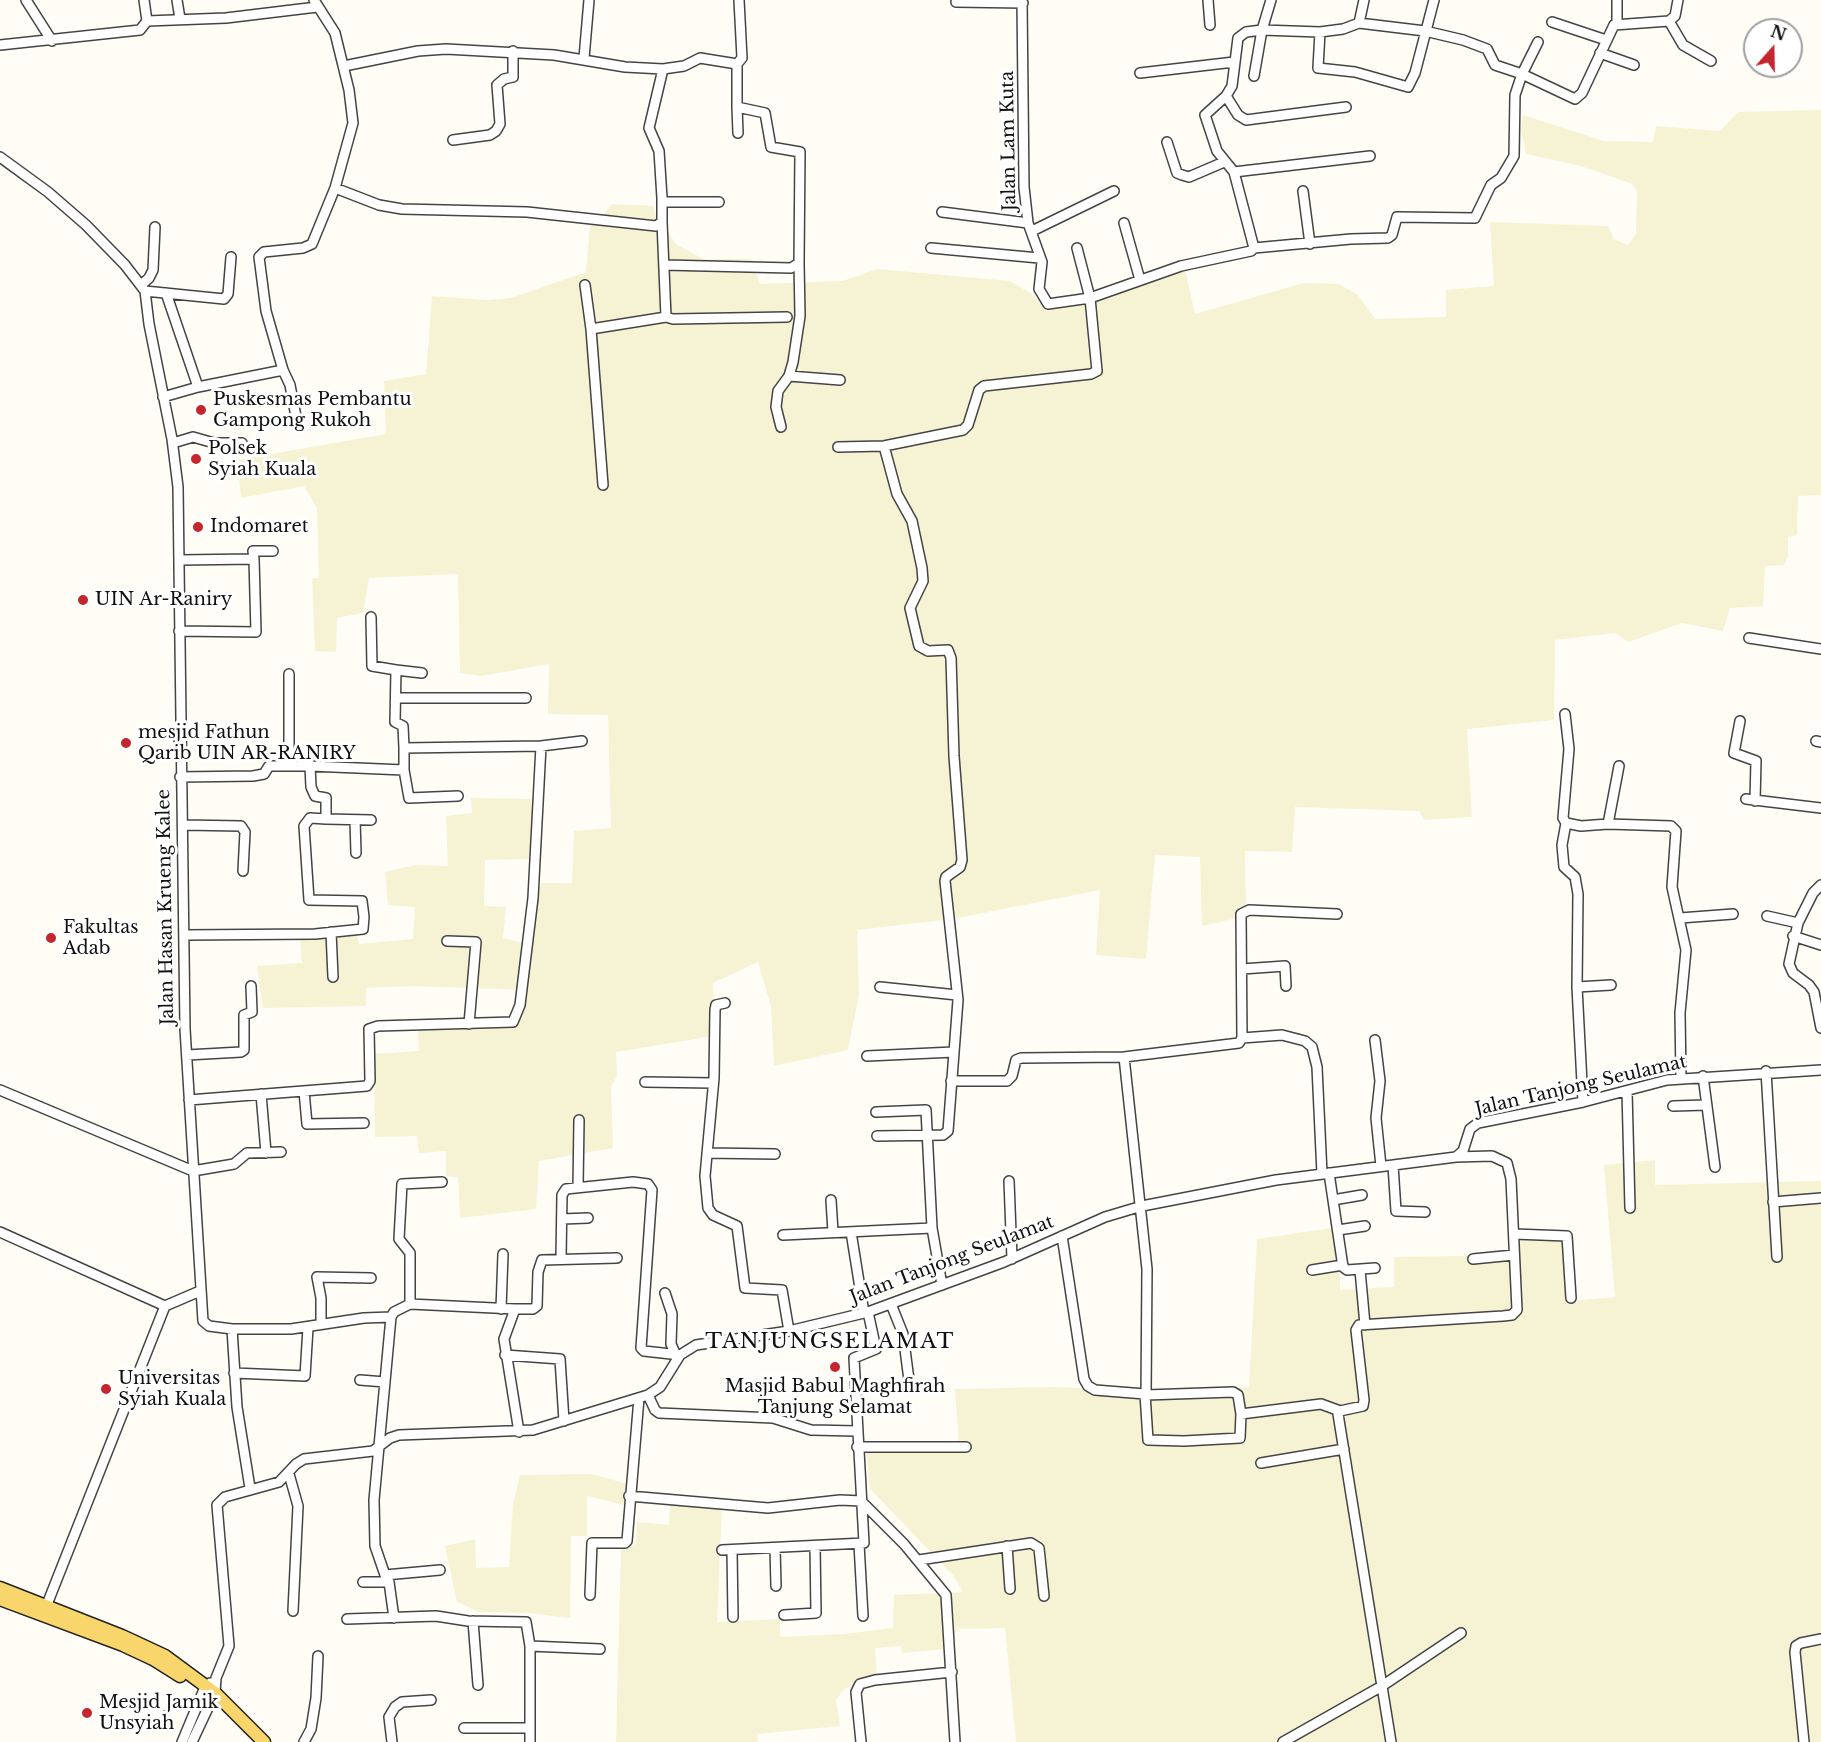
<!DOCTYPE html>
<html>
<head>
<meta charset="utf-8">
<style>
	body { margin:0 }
	#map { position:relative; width:1821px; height:1742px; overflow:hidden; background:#fffdf5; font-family:"Libre Baskerville",serif }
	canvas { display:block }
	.north { position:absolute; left:1743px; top:18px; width:60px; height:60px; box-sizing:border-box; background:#fff; border:2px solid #a0a0a0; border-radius:50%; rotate:20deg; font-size:16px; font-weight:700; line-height:24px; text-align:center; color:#111 }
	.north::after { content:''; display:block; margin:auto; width:21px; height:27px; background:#c4262e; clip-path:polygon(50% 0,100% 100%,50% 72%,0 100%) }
</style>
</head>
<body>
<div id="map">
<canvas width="1821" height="1742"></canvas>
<div class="north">N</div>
</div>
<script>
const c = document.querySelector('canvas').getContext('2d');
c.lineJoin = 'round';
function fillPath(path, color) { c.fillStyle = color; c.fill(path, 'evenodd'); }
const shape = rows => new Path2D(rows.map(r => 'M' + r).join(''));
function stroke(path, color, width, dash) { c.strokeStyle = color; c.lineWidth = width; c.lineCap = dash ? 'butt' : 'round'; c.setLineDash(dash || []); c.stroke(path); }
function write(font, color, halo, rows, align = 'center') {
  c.font = font + ' "Libre Baskerville",serif'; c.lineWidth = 6; c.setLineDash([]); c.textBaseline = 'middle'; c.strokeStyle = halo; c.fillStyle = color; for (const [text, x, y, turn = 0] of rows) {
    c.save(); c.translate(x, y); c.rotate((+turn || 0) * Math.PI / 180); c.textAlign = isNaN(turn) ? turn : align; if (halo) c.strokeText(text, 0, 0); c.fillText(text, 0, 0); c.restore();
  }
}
fillPath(shape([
	[1821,110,1821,495,1798,496,1797,535,1788,537,1788,557,1784,565,1765,566,1763,606,1730,608,1723,631,1682,623,1628,642,1616,633,1555,640,1554,720,1467,729,1472,817,1424,820,1419,811,1295,807,1292,852,1245,851,1246,916,1202,926,1200,857,1155,855,1146,959,1096,955,1100,890,952,919,857,930,859,994,848,1050,774,1066,771,1006,758,962,713,983,714,1036,616,1052,617,1076,611,1087,613,1148,539,1161,536,1209,460,1218,458,1177,446,1176,446,1151,419,1153,417,1136,375,1137,374,1054,419,1051,418,1025,522,1015,524,990,412,986,366,988,366,1006,263,1008,257,966,302,963,300,935,357,930,359,944,413,939,415,907,388,905,385,872,415,865,448,866,446,816,472,813,471,798,535,799,531,859,485,860,484,906,506,907,503,938,527,944,541,883,572,883,574,831,611,828,608,715,548,714,549,664,481,676,460,673,458,574,369,578,363,613,337,618,336,652,315,651,312,578,319,578,317,508,304,486,241,498,237,460,386,434,384,381,426,374,432,296,488,300,511,298,586,272,591,214,604,214,612,204,653,206,657,219,677,245,704,259,752,259,760,284,843,281,877,269,1010,281,1032,294,1041,304,1060,307,1101,298,1185,269,1195,314,1304,283,1339,284,1358,295,1375,319,1446,317,1446,290,1494,286,1490,222,1608,226,1614,239,1628,245,1636,234,1637,191,1632,184,1581,166,1526,154,1521,130,1523,115,1604,141,1653,142,1656,126,1720,131,1738,112],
	[1655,1160,1655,1185,1821,1181,1821,1742,1016,1742,1005,1628,958,1629,945,1649,902,1653,901,1646,875,1648,877,1677,844,1689,836,1700,840,1726,757,1734,758,1742,616,1742,621,1547,630,1547,636,1543,637,1522,669,1525,670,1500,722,1507,717,1622,780,1619,780,1637,844,1634,893,1628,894,1595,963,1592,953,1575,870,1489,866,1445,959,1447,955,1389,1054,1387,1162,1392,1249,1387,1257,1239,1339,1227,1340,1290,1394,1287,1394,1257,1514,1255,1514,1234,1564,1235,1569,1301,1615,1297,1604,1165],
	[591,1474,628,1484,628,1506,587,1496,587,1536,571,1536,570,1618,529,1613,479,1612,457,1602,445,1546,475,1539,476,1568,509,1567,513,1504,520,1475]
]), '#f6f3d4');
const minor = shape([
	[26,0,52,41],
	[144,0,147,21],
	[177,0,180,19],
	[1022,0,1024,187,1028,223,1042,262,1039,289,1048,304,1090,298,1181,266,1251,251,1254,248,1234,172,1217,151,1205,115,1226,96,1232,86,1238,38,1246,32,1262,30,1271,0],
	[1208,0,1210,25],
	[1617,0,1617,23],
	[956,2,1023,3],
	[1669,21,1683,45,1711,61],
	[1552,22,1606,40],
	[1359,23,1364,0],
	[1320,32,1318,68,1355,72,1408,87,1415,73,1434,0],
	[1538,42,1522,74,1575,99,1582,93,1614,25,1669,21,1675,16,1678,0],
	[0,45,140,30,147,21,226,18,317,7],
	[1600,53,1634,65],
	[584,58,589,0],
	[737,64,742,58,739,0],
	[344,66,418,51,446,49,554,55,625,67,663,69,684,66,700,58,737,64,737,107,765,113,771,147,800,152,799,263,791,268,664,265],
	[1140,73,1234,62],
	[1226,96,1238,115,1246,120,1346,107],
	[737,107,738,133],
	[453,140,490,135,496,131,500,124,497,85,504,79,513,77,513,51],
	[1167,142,1177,173,1182,175,1189,177,1224,162],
	[0,157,48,192,86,225,125,265,145,291,149,324,172,439,178,487,185,1029,203,1321,209,1326,232,1329,291,1329,364,1318,391,1317],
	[1234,172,1370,156],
	[335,188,379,205,402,209,527,212,656,226,662,222,662,198,659,151,649,128,663,69],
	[1303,191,1310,244],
	[662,202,719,202],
	[942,212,1028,223],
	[662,222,666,317,673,319,787,317],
	[1124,223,1140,280],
	[1032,231,1114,191],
	[931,248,1039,258],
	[1254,248,1351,239,1388,238,1392,235,1397,217,1475,218,1491,185,1501,178,1514,156,1515,95,1522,74,1495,65,1487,49,1463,40,1425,31,1359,23,1343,29,1320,32,1262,30,1254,76],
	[141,285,149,278,153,270,155,227],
	[585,285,591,329],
	[145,291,224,299,228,294,231,257],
	[166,293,198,387],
	[283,370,290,385,298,427],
	[789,376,840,380],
	[163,397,198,387,283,370,266,311,259,257,264,252,303,248,312,244,335,188,353,123,349,90,335,33,314,0],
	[781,427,776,407,778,391,789,376,793,362,800,316,799,263],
	[173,443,193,437,214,443,242,443],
	[838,447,884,446,963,430,968,425,979,390,984,386,1091,374,1097,371,1090,298,1077,248],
	[603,485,591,329,666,317],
	[180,560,254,559,253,551,273,551],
	[371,617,372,666,396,670,395,722,403,726,404,748],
	[179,631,256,632,254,559],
	[1749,638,1821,649],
	[396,670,422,673],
	[396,698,526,698],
	[1565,714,1569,749,1563,818,1566,823,1562,845,1564,867,1575,877,1578,894,1577,987,1583,1102],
	[1740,721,1734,753,1756,761,1755,801],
	[1816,741,1821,742],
	[289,766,289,674],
	[310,766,404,770,404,748,541,746,582,741],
	[404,770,409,798,458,796],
	[180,777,253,776,264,774,269,766,310,766,311,787,315,796,326,798,326,819,310,818,304,826,309,900,362,901,364,917,363,929,315,934,184,935],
	[1746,799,1821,808],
	[326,819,371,820],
	[355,820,356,853],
	[1566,823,1581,826,1608,824,1671,826,1676,831,1672,887,1686,950,1680,1013,1681,1079],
	[1608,824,1619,766],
	[183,825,241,826,245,832,243,871],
	[1821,885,1813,893,1798,923,1789,964,1793,973,1809,985,1814,992,1821,1028],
	[1767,916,1798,923],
	[1680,918,1733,914],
	[331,932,333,977],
	[1793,936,1821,945],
	[447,941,476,942,469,1024],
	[1242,969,1285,966,1286,986],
	[880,987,957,995],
	[1577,987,1611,985],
	[725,1003,716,1005,715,1010,714,1078,705,1176,708,1208,713,1215,737,1226,745,1288,782,1290,789,1331],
	[1242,1038,1282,1035,1305,1041,1312,1047,1317,1067,1322,1174],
	[1375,1040,1380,1081,1376,1118,1381,1166],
	[187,1055,241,1052,244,1050,244,1015,252,1012,251,986],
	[867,1056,954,1052],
	[1124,1057,1147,1269,1146,1395,1233,1392,1238,1395,1241,1414],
	[1766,1071,1777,1257],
	[1703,1076,1715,1167],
	[951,1081,1007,1081,1012,1076,1016,1060,1021,1058,1124,1057,1239,1043,1242,1038,1241,914,1249,910,1337,914],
	[645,1082,713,1083],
	[0,1090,193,1171,234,1164,247,1153,281,1152],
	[304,1091,307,1124,364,1123],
	[1627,1091,1630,1208],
	[261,1094,266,1153],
	[189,1100,367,1086,370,1081,369,1029,378,1026,513,1022,520,1005,533,898,541,746],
	[1673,1106,1706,1105],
	[876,1112,926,1110,932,1228,942,1285],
	[877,1136,943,1135,948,1131,958,1000,945,881,946,877,960,867,962,860,954,756,951,658,948,650,928,651,919,646,910,608,923,581,922,568,912,521,897,494,884,446],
	[707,1153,775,1154],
	[1393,1165,1396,1211,1425,1212],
	[1329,1173,1343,1267,1347,1270,1375,1268],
	[1009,1181,1012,1259],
	[442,1182,402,1184,399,1239,410,1253,410,1304,515,1309,504,1339,519,1432],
	[578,1187,579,1120],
	[831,1200,833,1232],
	[1333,1200,1362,1195],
	[1773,1202,1821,1198],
	[562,1219,588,1218],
	[1338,1230,1365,1226],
	[0,1232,165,1306],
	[851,1232,864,1313],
	[1514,1234,1567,1236,1571,1298],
	[783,1235,932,1228],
	[1062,1236,1084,1379,1088,1386,1095,1390,1145,1394,1148,1440,1184,1441,1240,1438,1241,1414,1321,1404,1340,1411],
	[561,1258,562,1195,566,1189,633,1182,648,1184,652,1190,641,1348,644,1351,680,1355],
	[1473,1259,1514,1255],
	[1312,1270,1343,1265],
	[1360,1270,1365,1325],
	[665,1293,672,1314,671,1344,675,1353],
	[891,1304,903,1334,909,1380],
	[501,1309,503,1254],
	[515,1309,533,1309,537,1306,538,1272,542,1260,617,1258],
	[321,1324,321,1298,317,1277,371,1278],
	[232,1329,237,1407,250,1488],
	[505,1355,560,1359,564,1421],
	[234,1373,305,1376,308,1328],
	[360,1380,385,1382],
	[648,1395,655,1410,659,1413,773,1418,811,1430,856,1431],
	[857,1447,966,1447],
	[1261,1463,1344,1449],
	[289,1474,298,1506,293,1611],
	[629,1496,768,1508,840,1500,861,1501,904,1544,946,1595,955,1742],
	[859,1544,863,1616],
	[1007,1546,1010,1589],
	[775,1548,776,1586],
	[722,1550,864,1543,854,1358,876,1349,868,1312],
	[732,1551,733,1617],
	[919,1560,1031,1543,1039,1548,1044,1596],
	[385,1575,375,1546,374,1500,391,1317,394,1312,410,1304],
	[363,1582,389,1582],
	[590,1595,592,1543,625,1543,627,1541,639,1398],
	[44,1612,165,1306,200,1291],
	[784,1615,816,1613,815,1546],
	[394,1618,389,1582,385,1575,440,1570],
	[347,1619,436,1616,468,1621,526,1622,530,1646,530,1742],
	[473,1621,478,1685],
	[530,1646,600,1649],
	[464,1728,529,1728],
	[182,1742,205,1687,210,1683],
	[192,1742,215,1693,216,1678,229,1646,217,1505,225,1497,279,1482,296,1464,304,1459,373,1451,390,1438,399,1435,533,1430,648,1395,660,1387,680,1355,696,1345,789,1331,868,1312,1004,1262,1105,1217,1142,1206,1276,1180,1456,1157,1463,1151,1470,1129,1478,1123,1583,1102,1667,1080,1821,1070],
	[304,1742,311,1729,316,1698,318,1656],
	[392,1742,389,1717,395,1707,402,1702,431,1700],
	[861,1742,856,1692,860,1684,875,1680,952,1672],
	[1283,1742,1382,1686,1461,1633],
	[1391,1742,1338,1414,1340,1411,1363,1406,1364,1400,1356,1330,1359,1325,1503,1316,1512,1315,1517,1310,1511,1179,1507,1163,1492,1156,1456,1157],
	[1804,1742,1795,1652,1796,1646,1801,1643,1821,1639]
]);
const major = shape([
	[0,1588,122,1636,165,1656,215,1693,264,1742],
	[0,1599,123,1645,153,1659,180,1676]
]);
stroke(minor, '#444', 12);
stroke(major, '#222', 15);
stroke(minor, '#fff', 9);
stroke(major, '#f9d66b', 12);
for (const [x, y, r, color] of [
	[201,410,6,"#c4262e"],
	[196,459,6,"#c4262e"],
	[198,527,6,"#c4262e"],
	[83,600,6,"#c4262e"],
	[126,743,6,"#c4262e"],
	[51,938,6,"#c4262e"],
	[835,1367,6,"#c4262e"],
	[106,1389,6,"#c4262e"],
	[87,1713,6,"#c4262e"]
]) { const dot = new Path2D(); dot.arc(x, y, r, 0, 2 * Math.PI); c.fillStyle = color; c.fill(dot); stroke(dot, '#fff', 2); }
write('18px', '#111', '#fff', [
	["Jalan Lam Kuta",1009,141,-91],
	["Jalan Hasan Krueng Kalee",166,907,-91],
	["Jalan Tanjong Seulamat",1581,1086,-13],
	["Jalan Tanjong Seulamat",952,1260,-21]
]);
write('18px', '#111', '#fff', [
	["Puskesmas Pembantu",213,400],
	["Gampong Rukoh",213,421],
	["Polsek",208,449],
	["Syiah Kuala",208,470],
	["Indomaret",210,527],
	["UIN Ar-Raniry",95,600],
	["mesjid Fathun",138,733],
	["Qarib UIN AR-RANIRY",138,754],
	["Fakultas",63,928],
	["Adab",63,949],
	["Universitas",118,1379],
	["Syiah Kuala",118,1400],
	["Masjid Babul Maghfirah",835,1387,"center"],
	["Tanjung Selamat",835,1408,"center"],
	["Mesjid Jamik",99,1703],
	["Unsyiah",99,1724]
], 'left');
c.letterSpacing = '1.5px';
write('21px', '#111', '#fff', [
	["TANJUNGSELAMAT",830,1342]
]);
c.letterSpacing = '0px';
</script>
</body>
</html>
